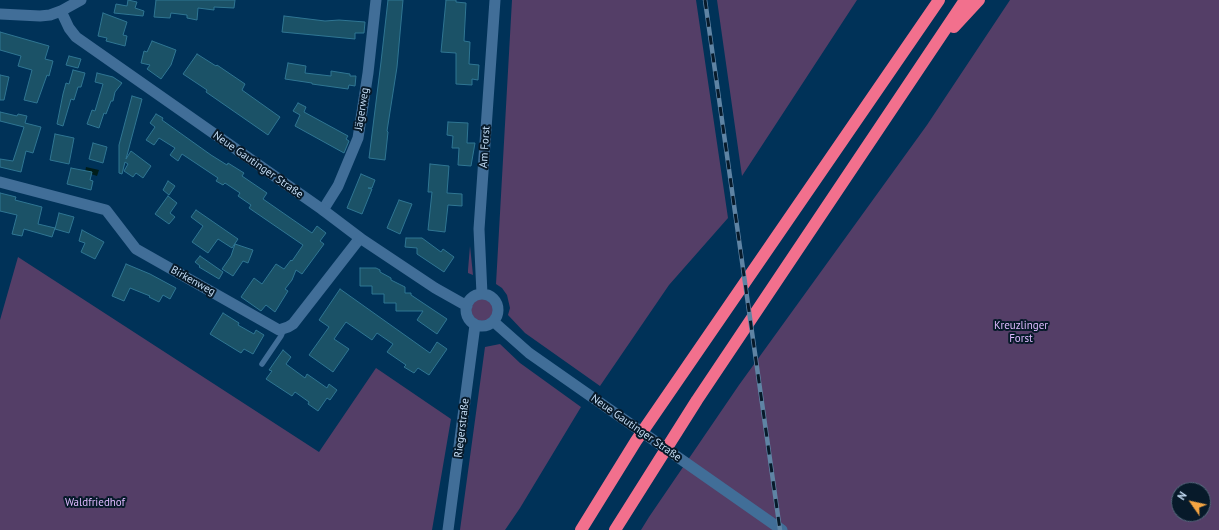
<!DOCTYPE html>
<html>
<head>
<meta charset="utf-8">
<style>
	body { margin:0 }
	#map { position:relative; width:1219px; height:530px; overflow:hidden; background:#003258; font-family:"PT Sans",sans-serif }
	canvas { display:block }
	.north { position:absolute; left:1171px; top:482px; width:40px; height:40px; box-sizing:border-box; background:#071a2a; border:1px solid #53687b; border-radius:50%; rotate:304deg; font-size:11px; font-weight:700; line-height:16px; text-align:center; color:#c5ddf5 }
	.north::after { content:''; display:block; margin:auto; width:14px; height:18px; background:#f3a442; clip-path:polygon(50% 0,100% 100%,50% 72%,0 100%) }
</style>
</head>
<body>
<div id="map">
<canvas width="1219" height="530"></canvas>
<div class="north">N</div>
</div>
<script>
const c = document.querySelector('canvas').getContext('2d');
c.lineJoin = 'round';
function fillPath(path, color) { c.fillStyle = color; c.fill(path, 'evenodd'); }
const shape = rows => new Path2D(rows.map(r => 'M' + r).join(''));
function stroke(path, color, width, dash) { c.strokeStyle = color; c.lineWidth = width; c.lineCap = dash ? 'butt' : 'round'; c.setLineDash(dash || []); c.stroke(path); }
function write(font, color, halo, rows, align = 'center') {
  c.font = font + ' "PT Sans",sans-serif'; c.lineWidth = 4; c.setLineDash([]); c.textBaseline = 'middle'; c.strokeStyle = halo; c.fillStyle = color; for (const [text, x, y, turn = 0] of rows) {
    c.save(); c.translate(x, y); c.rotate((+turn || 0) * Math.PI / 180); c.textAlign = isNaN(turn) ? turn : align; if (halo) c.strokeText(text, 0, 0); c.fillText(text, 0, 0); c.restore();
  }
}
fillPath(shape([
	[512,0,696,0,728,218,669,285,600,386,525,333,508,315,510,308,507,295,502,288,496,284],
	[717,0,857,0,742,176],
	[1010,0,1219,0,1219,530,641,530,649,517,739,385,927,125],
	[1179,490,1203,490,1203,514,1179,514],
	[470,246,473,275,468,273,468,270],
	[18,257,319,452,376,368,451,419,432,530,0,530,0,320],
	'471 310a11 11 0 1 1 22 0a11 11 0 1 1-22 0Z',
	[500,344,520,363,581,407,520,508,505,530,460,530,485,347]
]), '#543e67');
fillPath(shape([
	[86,167,99,170,97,176,85,172]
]), '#001d1b');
const building = shape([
	[128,0,137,2,135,8,144,11,143,16,114,13,116,4,127,6,128,0],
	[156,0,235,0,234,8,214,7,214,10,198,8,197,20,187,18,187,15,171,13,170,18,154,17,156,0],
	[388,0,403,0,397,67,387,131,388,132,385,160,369,158,381,62,388,0],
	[446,0,456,0,456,2,466,3,464,41,470,42,469,64,479,65,478,80,472,79,472,85,456,84,456,53,441,52,446,0],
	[103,13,127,22,123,35,127,36,125,46,106,41,107,38,98,36,103,13],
	[284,16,325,21,339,20,365,22,364,33,355,33,355,39,282,32,284,16],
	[0,32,49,46,45,59,53,61,49,76,47,75,37,103,24,100,32,70,18,66,21,56,0,50,0,32],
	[152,41,176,50,171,65,161,79,147,69,150,65,141,63,144,51,147,52,152,41],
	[197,54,216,66,217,65,245,84,242,90,280,117,268,135,206,92,207,90,183,74,197,54],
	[69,56,81,59,78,68,66,65,69,56],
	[288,63,306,66,305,73,331,76,331,71,350,74,350,76,356,76,355,86,349,85,348,89,312,84,312,83,285,79,288,63],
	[73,70,85,73,81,87,78,87,74,100,71,99,63,126,57,124,63,94,66,83,69,84,73,70],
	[97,73,113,77,122,83,115,92,113,101,111,101,106,114,104,113,99,128,87,124,92,110,95,111,103,84,95,82,97,73],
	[0,75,9,77,4,100,0,100,0,75],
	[132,96,142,99,126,159,131,151,151,166,143,178,136,173,133,177,124,171,128,164,125,162,122,174,119,173,119,145,132,96],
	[298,103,306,107,304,112,348,136,346,139,349,141,344,153,295,126,300,115,293,111,298,103],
	[0,112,17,116,18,114,27,116,25,123,41,127,33,153,26,151,21,172,0,167,0,159,13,161,24,127,0,121,0,112],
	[156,114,163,118,162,120,211,155,227,165,228,163,244,173,242,176,267,193,263,199,312,233,317,226,326,233,320,241,324,244,302,274,296,270,292,280,285,289,288,291,275,312,266,305,261,311,241,297,254,278,262,284,276,264,284,269,291,260,292,261,303,245,249,208,251,205,238,196,240,193,225,183,223,185,216,181,218,178,182,154,178,161,170,155,175,148,159,138,154,145,146,140,155,127,150,123,156,114],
	[448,122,468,123,467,143,475,143,471,166,458,165,459,148,452,148,453,136,447,135,448,122],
	[55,134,74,138,69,164,50,160,55,134],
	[93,143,107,147,103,163,89,159,93,143],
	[430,164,449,166,447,193,462,194,462,206,448,205,445,232,428,230,432,192,428,192,430,164],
	[71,168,92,172,90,180,93,181,91,190,67,184,71,168],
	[361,174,375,180,372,188,368,188,372,189,362,214,347,208,361,174],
	[168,181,175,186,169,195,163,190,168,181],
	[0,193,16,197,15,200,42,207,38,224,55,228,52,237,24,229,22,236,12,234,17,215,0,211,0,193],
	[168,196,177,203,170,213,175,217,169,224,155,214,168,196],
	[399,200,412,204,400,234,387,228,399,200],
	[196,210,238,239,232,248,218,239,208,253,192,242,203,226,191,217,196,210],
	[59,213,74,217,69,233,55,229,59,213],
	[82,230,104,242,95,259,81,252,85,243,79,241,82,230],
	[406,238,422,238,441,252,443,249,454,257,444,272,417,254,417,248,405,247,406,238],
	[235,244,253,250,248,263,243,261,233,276,222,269,231,256,235,244],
	[200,256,223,272,219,279,199,267,200,266,195,262,200,256],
	[126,264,150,274,176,288,170,299,163,295,159,302,149,297,150,296,130,288,124,301,112,296,126,264],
	[360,268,376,268,380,270,380,272,391,278,391,280,405,287,405,293,411,293,411,295,447,319,437,334,417,320,423,311,396,311,396,303,384,303,384,294,372,294,372,286,360,286,360,268],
	[340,289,430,353,437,342,447,349,429,375,418,368,414,373,404,367,406,365,387,352,393,344,377,333,372,340,346,322,334,339,349,349,333,372,309,355,329,327,319,320,340,289],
	[223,313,239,323,238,325,254,334,256,330,264,335,253,354,244,349,241,353,210,334,223,313],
	[283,350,291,357,286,364,305,378,307,374,327,388,329,384,337,390,330,400,327,398,318,411,308,404,309,402,295,392,292,396,266,379,272,371,269,370,283,350]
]);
fillPath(building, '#1b5267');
stroke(building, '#2f7693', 1);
stroke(shape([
	[262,364,281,336,284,329]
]), '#416e98', 5.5);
stroke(shape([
	[0,182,106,210,136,249,279,330,288,327,293,324,360,238],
	[323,210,338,186,358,138,368,73,376,0]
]), '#416e98', 11);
stroke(shape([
	[61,11,69,28,76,37,323,210,360,238,435,288,467,306],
	[0,14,40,16,50,15,61,11,81,0],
	'466 310a16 16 0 1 1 32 0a16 16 0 1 1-32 0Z',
	[482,294,479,229,495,0],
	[494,322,529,353,782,530],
	[448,530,475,325]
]), '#416e98', 11);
stroke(shape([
	[954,27,979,0],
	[581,530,636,441,939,0],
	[615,530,697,400,965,0]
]), '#f2708d', 12);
const rail = shape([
	[705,0,780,530]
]);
stroke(rail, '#5f84a4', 4.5);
stroke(rail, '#071a2a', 3, [9]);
write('11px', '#c5ddf5', '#071a2a', [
	["Jägerweg",362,109,-81],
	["Am Forst",485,147,-86],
	["Neue Gautinger Straße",258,165,35],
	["Birkenweg",193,281,29],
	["Riegerstraße",462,428,-83],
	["Neue Gautinger Straße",636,428,35]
]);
write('11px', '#ddb9fd', '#071a2a', [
	["Kreuzlinger",1021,326],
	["Forst",1021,339],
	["Waldfriedhof",95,503]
]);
</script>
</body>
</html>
